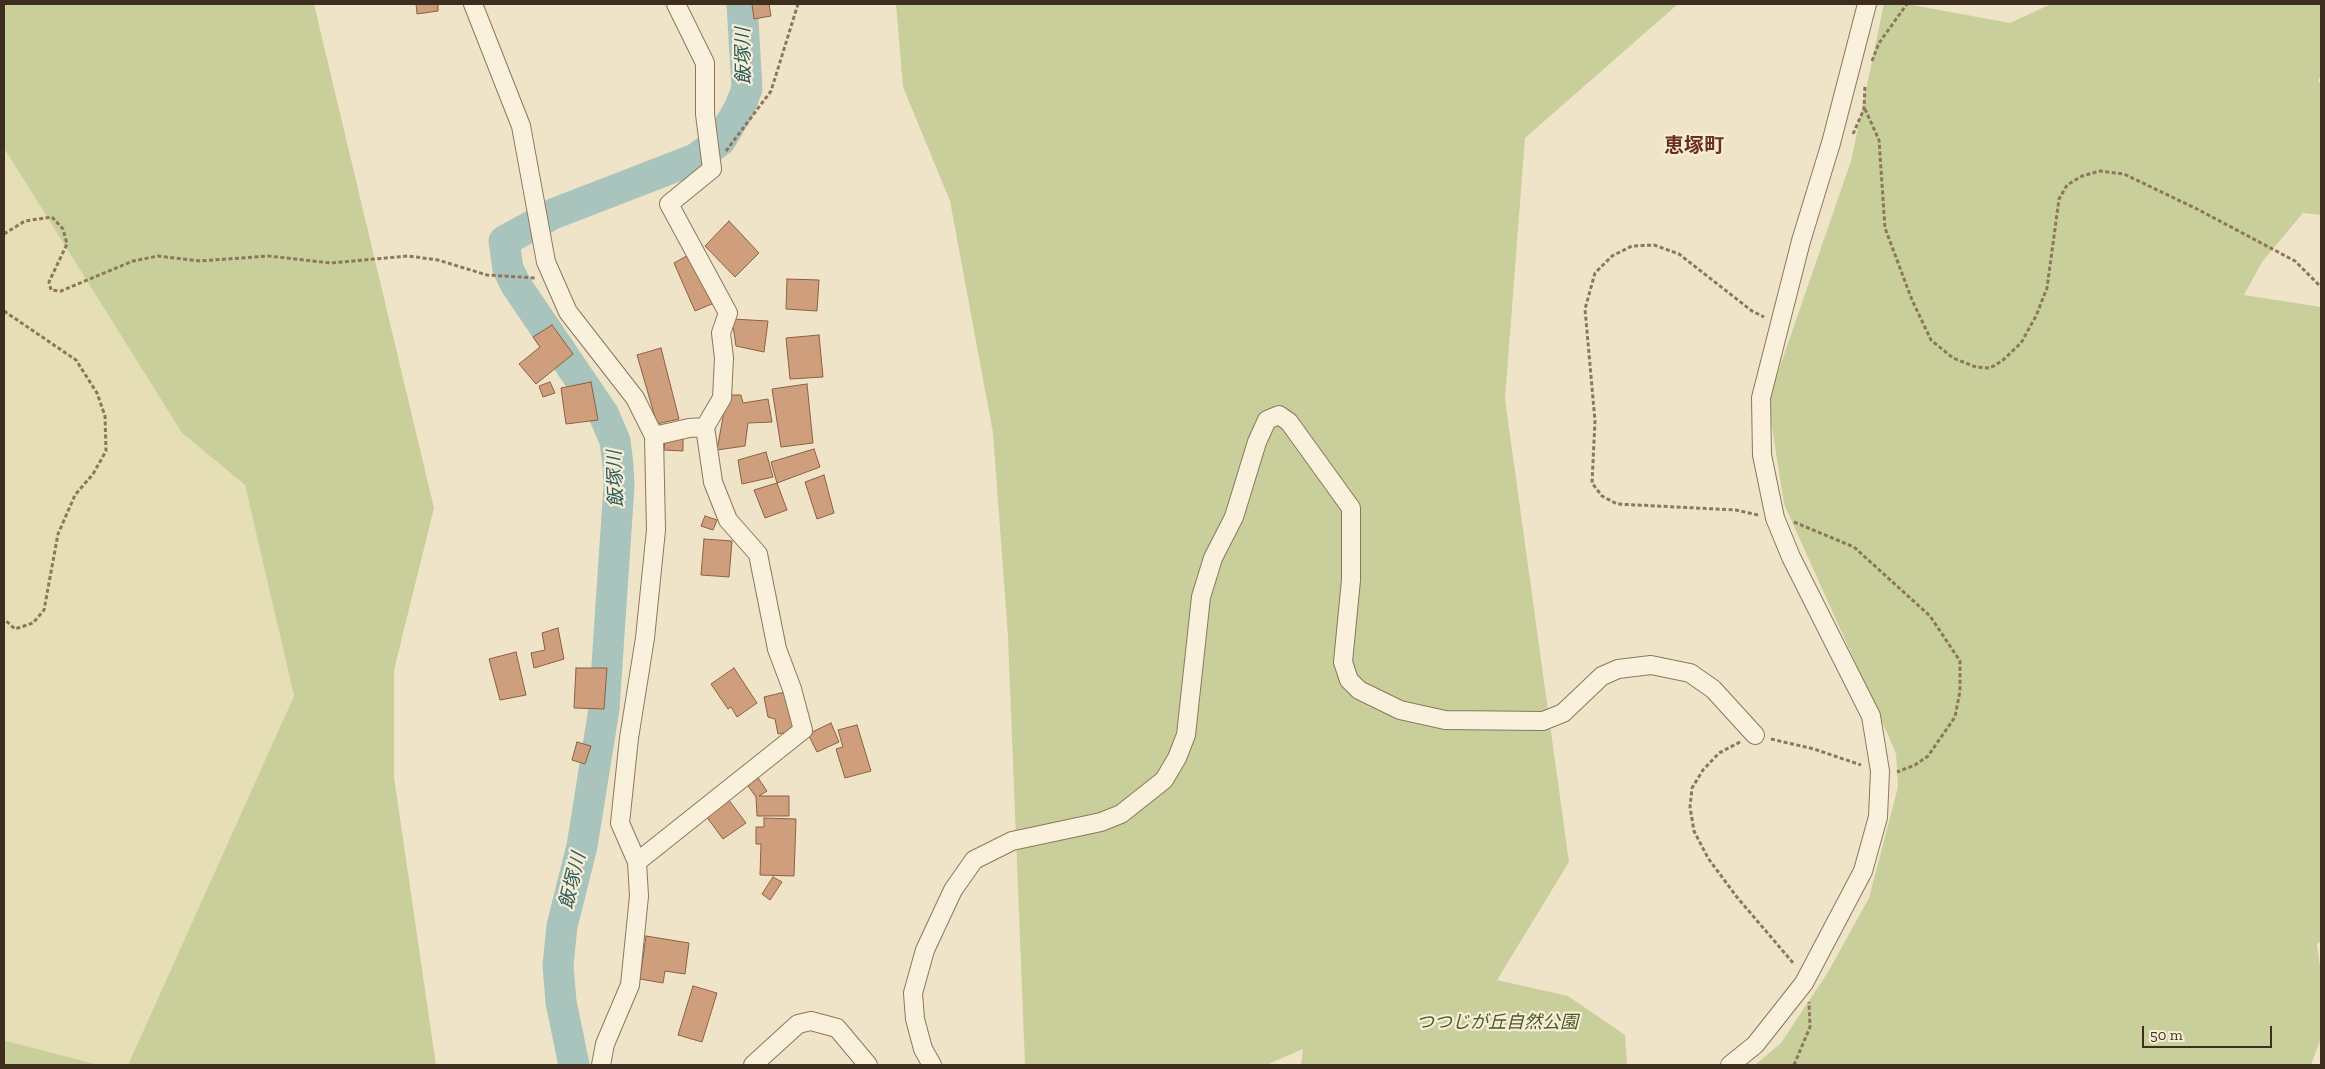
<!DOCTYPE html>
<html>
<head>
<meta charset="utf-8">
<style>
	body { margin:0 }
	#map { position:relative; width:2325px; height:1069px; overflow:hidden; background:#f0e4c8; font-family:"Zilla Slab",serif }
	canvas { display:block }
	.frame { position:absolute; inset:0; border:5px solid #3d2e20; pointer-events:none }
	.scale { position:absolute; left:2142px; top:1026px; width:130px; height:22px; box-sizing:border-box; border:2px solid #3d2e20; border-top:0; padding-left:6px; font-size:15px; line-height:18px; white-space:nowrap; color:#3d2e20; -webkit-text-stroke:4px #f7eed8; paint-order:stroke }
</style>
</head>
<body>
<div id="map">
<canvas width="2325" height="1069"></canvas>
<div class="frame"></div>
<div class="scale">50 m</div>
</div>
<script>
const c = document.querySelector('canvas').getContext('2d');
c.lineJoin = 'round';
function fillPath(path, color) { c.fillStyle = color; c.fill(path, 'evenodd'); }
const shape = rows => new Path2D(rows.map(r => 'M' + r).join(''));
function stroke(path, color, width, dash) { c.strokeStyle = color; c.lineWidth = width; c.lineCap = dash ? 'butt' : 'round'; c.setLineDash(dash || []); c.stroke(path); }
function write(font, color, halo, rows, align = 'center') {
  c.font = font + ' "Zilla Slab","Noto Sans JP",serif'; c.lineWidth = 4.5; c.setLineDash([]); c.textBaseline = 'middle'; c.strokeStyle = halo; c.fillStyle = color; for (const [text, x, y, turn = 0] of rows) {
    c.save(); c.translate(x, y); c.rotate((+turn || 0) * Math.PI / 180); c.textAlign = isNaN(turn) ? turn : align; if (halo) c.strokeText(text, 0, 0); c.fillText(text, 0, 0); c.restore();
  }
}
fillPath(shape([
	[4,148,182,433,245,485,294,696,128,1065,99,1065,4,1041]
]), '#e6deb5');
fillPath(shape([
	[4,4,314,4,434,508,394,670,394,777,436,1065,128,1065,294,696,245,485,182,433,4,148],
	[896,4,1678,4,1525,138,1505,399,1569,862,1497,980,1568,996,1625,1035,1627,1065,1301,1065,1303,1049,1266,1065,1025,1065,1008,637,993,433,950,201,903,87],
	[1884,4,1907,4,2010,23,2051,4,2321,4,2321,75,2318,81,2321,83,2321,215,2303,213,2262,262,2244,295,2321,307,2321,941,2317,944,2321,974,2321,1038,2311,1065,1755,1065,1781,1043,1828,972,1869,898,1898,787,1896,753,1784,504,1768,401,1851,161],
	[4,1041,10,1042,99,1065,4,1065]
]), '#c9cf9b');
stroke(shape([
	[574,1065,561,1002,558,965,562,926,582,846,604,709,619,486,618,465,615,441,604,415,516,285,508,269,504,241,553,214,695,159,720,141,739,109,747,89,742,4]
]), '#a9c4bc', 31);
const building = shape([
	[416,4,438,4,438,11,417,14,416,4],
	[752,4,769,4,771,16,754,19,752,4],
	[729,221,759,253,735,277,705,246,729,221],
	[692,253,714,303,695,311,674,263,692,253],
	[787,279,819,280,817,311,786,309,787,279],
	[732,319,768,321,764,352,736,346,732,319],
	[552,325,573,354,536,384,519,364,540,347,533,337,552,325],
	[819,335,823,377,790,379,786,338,819,335],
	[661,348,679,419,657,424,637,355,661,348],
	[550,382,555,393,543,397,539,386,550,382],
	[591,382,598,420,566,424,561,388,591,382],
	[807,384,813,443,781,447,772,389,807,384],
	[727,395,741,395,743,403,768,399,772,422,748,423,745,446,717,450,727,395],
	[665,439,683,439,683,451,664,450,665,439],
	[814,449,820,467,777,483,771,462,814,449],
	[766,452,773,477,742,484,738,460,766,452],
	[824,475,834,513,817,519,805,482,824,475],
	[777,483,787,510,765,518,754,490,777,483],
	[705,516,717,520,713,530,701,526,705,516],
	[704,539,732,541,729,577,701,575,704,539],
	[558,628,564,659,534,668,531,653,545,650,542,633,558,628],
	[516,652,526,695,500,700,489,659,516,652],
	[576,668,607,668,604,709,574,708,576,668],
	[734,668,757,703,737,717,731,707,728,709,711,684,734,668],
	[789,691,797,730,778,734,775,719,768,717,764,697,789,691],
	[831,723,839,742,817,752,808,734,831,723],
	[857,725,871,771,845,778,836,749,843,747,838,730,857,725],
	[577,742,591,746,585,764,572,760,577,742],
	[756,775,767,791,759,796,789,796,789,816,757,816,756,797,746,783,756,775],
	[728,799,746,823,723,839,706,816,728,799],
	[764,818,796,819,794,876,760,875,761,844,756,844,756,827,764,827,764,818],
	[773,877,782,882,770,900,762,894,773,877],
	[646,936,689,943,685,974,665,971,663,983,640,979,646,936],
	[693,986,717,993,702,1042,678,1035,693,986]
]);
fillPath(building, '#cf9f7d');
stroke(building, '#8d5f41', 1);
const minor = shape([
	[473,4,521,126,546,262,568,312,635,398,654,436,656,530,645,638,629,738,620,823,637,862,639,896,630,985,605,1044,601,1065],
	[654,436,689,428,705,427],
	[637,862,803,730,792,689,777,649,758,554,728,520,713,482,705,427,722,398,724,358,721,333,728,313,669,204,712,169,705,114,705,63,676,4],
	[753,1065,798,1024,811,1021,837,1028,868,1065],
	[932,1065,923,1049,915,1019,913,993,925,950,953,890,974,860,1012,841,1101,822,1121,814,1164,780,1177,758,1186,735,1201,597,1213,558,1234,517,1257,442,1267,420,1279,415,1289,422,1351,508,1351,580,1343,662,1349,680,1359,690,1400,710,1445,720,1543,721,1563,713,1602,676,1618,669,1651,665,1690,673,1713,689,1755,735],
	[1730,1065,1755,1045,1804,983,1863,871,1878,817,1880,771,1871,716,1791,557,1775,518,1762,455,1761,398,1801,241,1831,143,1867,4]
]);
stroke(minor, '#8d765c', 20);
stroke(shape([
	[1872,61,1879,43,1907,4],
	[1865,109,1879,140,1885,228,1912,300,1931,340,1953,358,1976,367,1990,368,2002,361,2021,343,2036,316,2047,288,2059,199,2067,185,2082,176,2100,171,2124,174,2199,210,2295,261,2321,287],
	[1853,134,1864,109,1865,85],
	[726,151,771,91,798,4],
	[4,234,25,221,52,217,63,229,67,244,49,282,51,290,61,291,133,261,158,256,200,261,268,256,331,263,408,256,438,260,487,275,536,278],
	[4,311,76,360,97,393,105,416,106,451,93,474,75,495,58,534,44,610,33,623,15,629,4,619],
	[1758,515,1736,510,1617,504,1602,496,1592,483,1595,421,1585,309,1595,273,1612,256,1632,246,1654,245,1679,254,1752,311,1764,317],
	[1794,522,1854,547,1930,616,1960,661,1960,691,1955,717,1928,756,1915,765,1897,772],
	[1771,739,1814,749,1861,765],
	[1740,742,1719,753,1703,770,1692,788,1690,807,1694,831,1708,858,1736,896,1794,964],
	[1794,1065,1810,1027,1809,1002]
]), '#8d765c', 3, [4, 2.5]);
stroke(minor, '#faf1dc', 18);
write('italic 18px', '#4d5a26', '#f7eed8', [
	["つつじが丘自然公園",1497,1023]
]);
write('italic 19px', '#2f5d5a', '#f7eed8', [
	["飯塚川",744,56,-91],
	["飯塚川",616,479,-92],
	["飯塚川",573,881,-76]
]);
write('bold 20px', '#6b2e1e', '#f7eed8', [
	["恵塚町",1694,146]
]);
</script>
</body>
</html>
